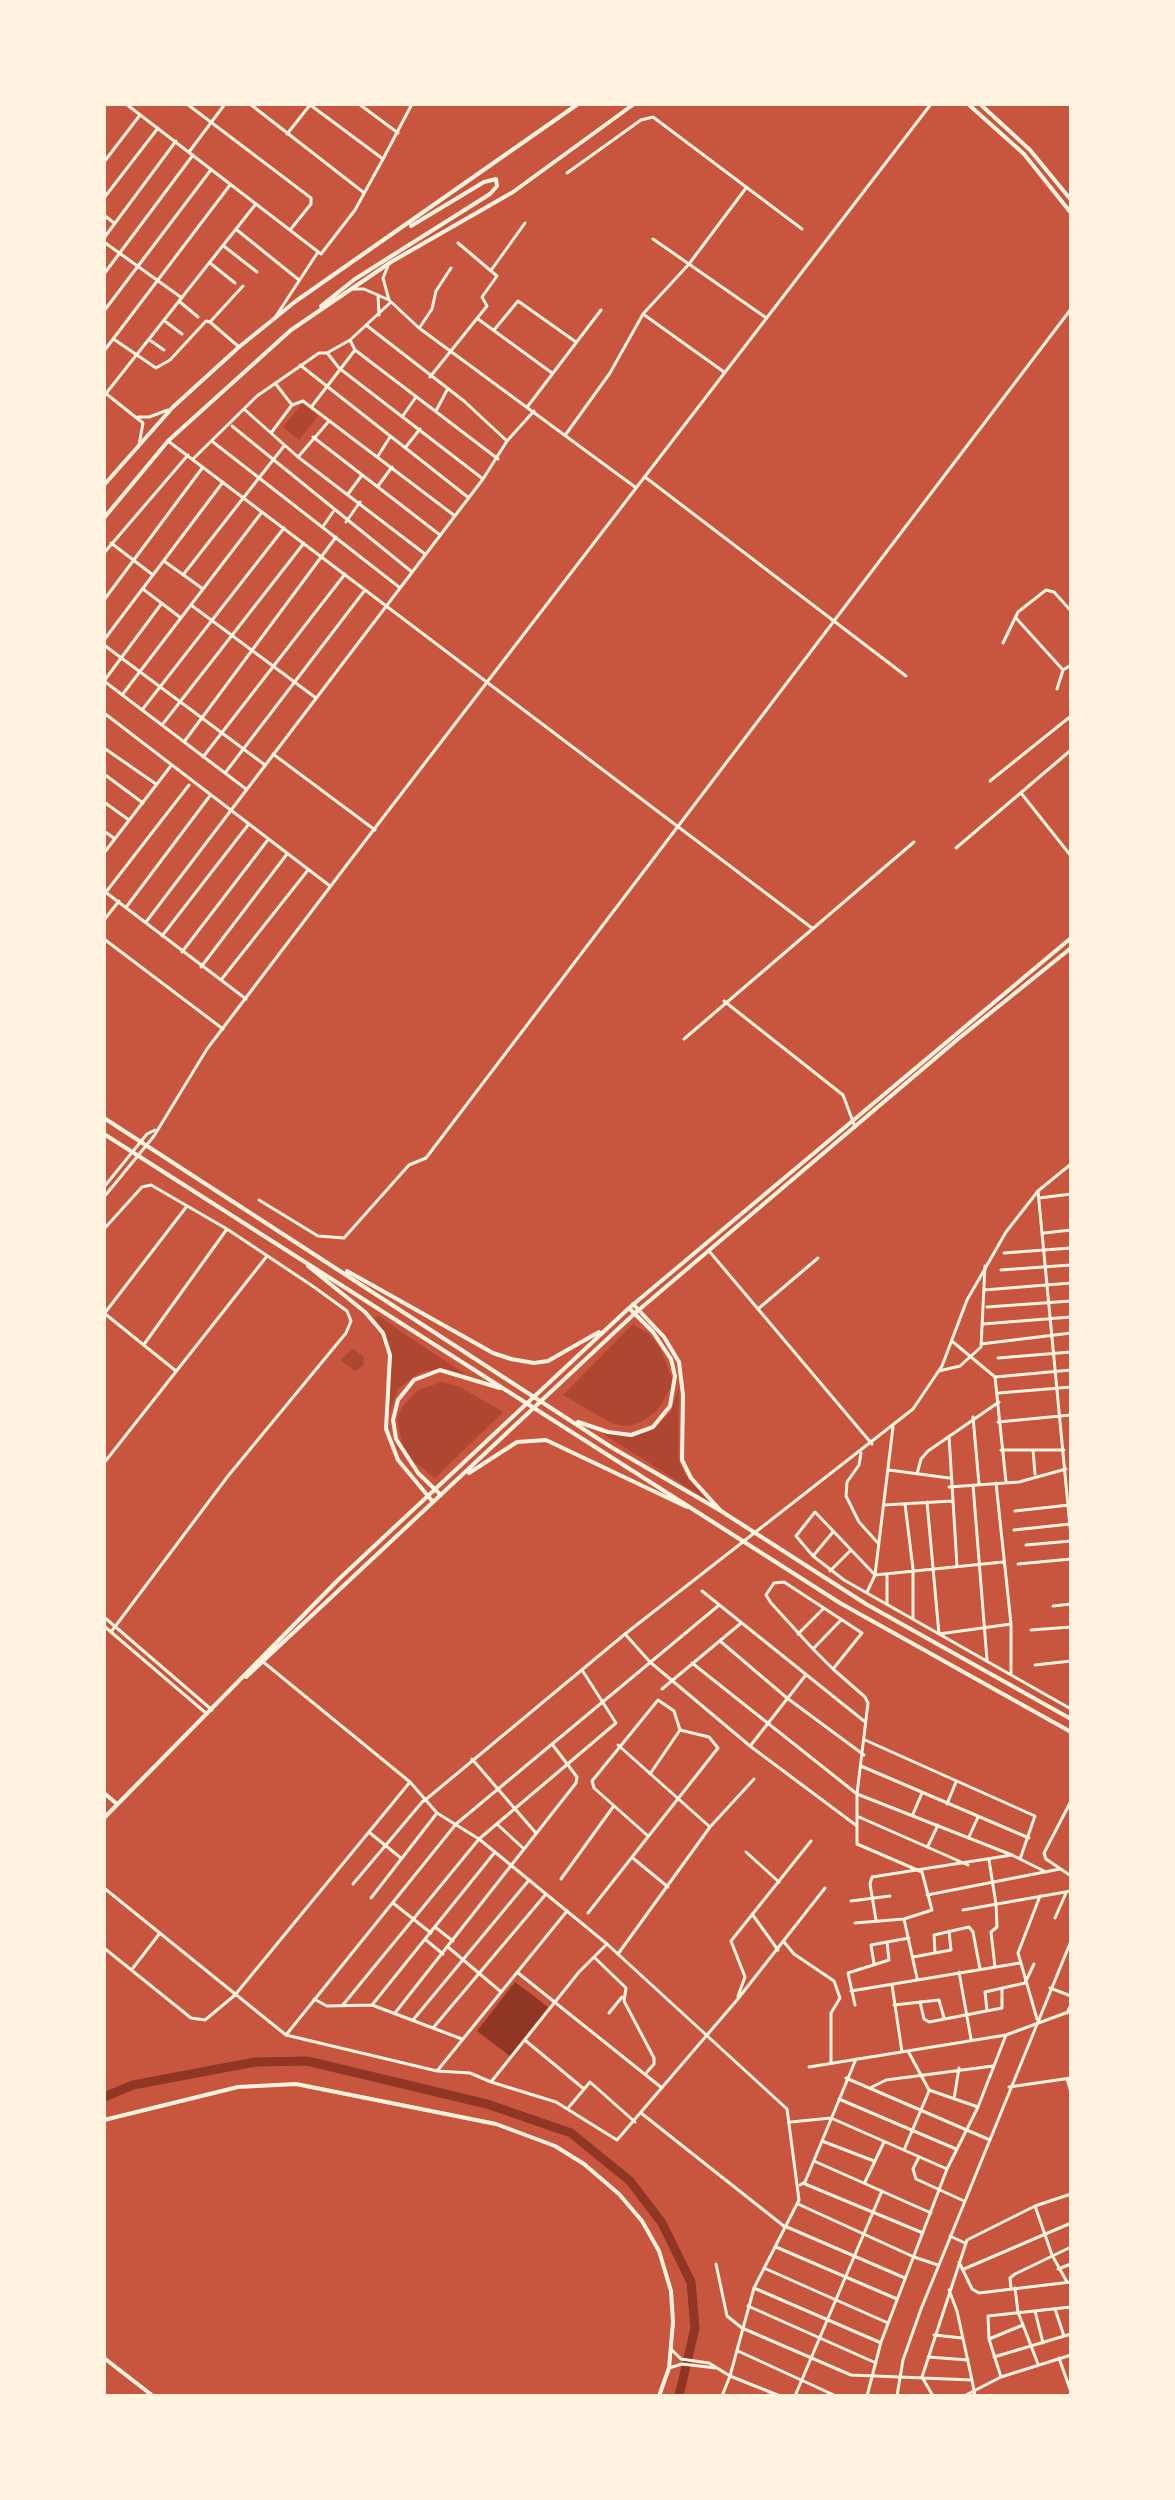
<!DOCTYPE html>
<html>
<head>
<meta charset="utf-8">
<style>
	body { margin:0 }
	#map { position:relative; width:1175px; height:2500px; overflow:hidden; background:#c8553d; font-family:"Public Sans",sans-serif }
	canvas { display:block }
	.frame { position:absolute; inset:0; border:106px solid #fff3e0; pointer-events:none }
</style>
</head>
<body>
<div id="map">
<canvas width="1175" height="2500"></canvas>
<div class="frame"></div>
</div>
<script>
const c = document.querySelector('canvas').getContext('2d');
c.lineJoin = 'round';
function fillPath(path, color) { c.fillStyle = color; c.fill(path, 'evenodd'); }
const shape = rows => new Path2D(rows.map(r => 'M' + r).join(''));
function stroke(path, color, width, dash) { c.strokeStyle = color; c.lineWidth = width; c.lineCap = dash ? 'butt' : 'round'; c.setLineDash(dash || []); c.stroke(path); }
fillPath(shape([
	[302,403,318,416,299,440,283,427],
	[379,1316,409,1337,465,1374,436,1369,419,1373,398,1389,389,1413,392,1353,375,1318],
	[633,1324,650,1335,660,1348,672,1378,671,1387,657,1411,639,1423,627,1426,613,1424,563,1395],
	[353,1349,364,1357,363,1366,355,1371,340,1360],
	[442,1382,460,1387,503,1412,435,1478,412,1460,402,1444,397,1419,402,1407,418,1390],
	[679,1386,678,1459,685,1475,707,1500,602,1433,631,1437,650,1431,671,1412]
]), '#ae4732');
fillPath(shape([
	[515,1982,548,2007,510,2056,477,2031]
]), '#8f3625');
stroke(shape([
	[104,2097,133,2085,255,2062,307,2061,487,2104,571,2133,630,2181,662,2223,691,2282,695,2328,679,2396]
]), '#8f3625', 9);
stroke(shape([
	[126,104,321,254,355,210,383,159,309,104],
	[187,104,311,198,311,204,290,230],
	[250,104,363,192],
	[359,104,398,133],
	[287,134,310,105],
	[189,152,225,104],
	[383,159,412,104],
	[104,162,140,115],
	[567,173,641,120,653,117,802,229],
	[104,198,158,128],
	[104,215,114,223],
	[237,230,299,280],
	[104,238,176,141],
	[653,239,765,317],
	[104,242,182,298],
	[225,247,257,272],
	[210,263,235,283],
	[388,266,383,278,389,300],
	[492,269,525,223],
	[104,274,193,155],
	[353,289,364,289,389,300,419,328,635,487],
	[378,295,379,315],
	[180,302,198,317],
	[104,311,210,171],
	[643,314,689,264,746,188],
	[276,316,318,252],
	[478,319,552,373],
	[166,322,182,334],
	[366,325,464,401,507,441],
	[420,327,432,309,436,291,451,268],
	[494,330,518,301,576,342],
	[115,340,156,368,170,360,206,321,210,322],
	[350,340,355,350,498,459],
	[151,341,164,350],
	[239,347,210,322,243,286],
	[104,351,230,185],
	[328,354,339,368,483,479],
	[300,365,469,498],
	[430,377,487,306,482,297,497,276,458,243],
	[275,383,292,405],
	[104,392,143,423,139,445],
	[104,396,255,205],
	[312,406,355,350],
	[528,406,601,310],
	[244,409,298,457,425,554],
	[436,411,447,390],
	[138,417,149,417,168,410],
	[402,417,416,397],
	[232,426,412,572],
	[271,433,292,405,303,401,455,516],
	[566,434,610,373,643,314,724,372],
	[313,437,440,535],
	[168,441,812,928],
	[213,442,399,587],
	[405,448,420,429],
	[378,456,390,437],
	[298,457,329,421],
	[193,459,257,396,319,353,327,353,350,340,391,302],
	[645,477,906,676],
	[378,486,392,467],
	[348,494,362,475],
	[346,522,360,502],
	[324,525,333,512],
	[111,543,153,575],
	[104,553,188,455],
	[164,561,203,589],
	[183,575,284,446],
	[143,589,181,618],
	[104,600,203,467],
	[191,605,316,698],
	[1016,618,1063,670],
	[104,640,223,482],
	[1003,643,1018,612,1046,590,1054,592,1071,611],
	[104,645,265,765],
	[104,681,246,789],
	[104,681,162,603],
	[1057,689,1063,670,1071,665],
	[122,695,262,512],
	[142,710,284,528],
	[104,713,330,886],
	[162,725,304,543],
	[184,742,336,537],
	[104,748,156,784],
	[273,754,375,830],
	[203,757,345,574],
	[225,773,365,590],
	[104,774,143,803],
	[990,781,1071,716],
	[1021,793,1071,856],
	[104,802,129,820],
	[104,831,115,839],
	[956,848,1071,750],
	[104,853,170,767],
	[104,891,246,999],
	[106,892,189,785],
	[127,906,209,797],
	[104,920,119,901],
	[146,922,483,479,507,441,534,411],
	[162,936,248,825],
	[104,939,223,1029],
	[182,952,267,841],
	[201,967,287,854],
	[221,980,308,870],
	[724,1001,843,1095,855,1127],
	[684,1039,914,842],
	[1038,1191,1071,1537],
	[1039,1198,1071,1194],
	[259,1200,318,1236,344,1238,409,1165,426,1158,1071,309],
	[104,1229,142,1187,151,1185,227,1229,314,1287,347,1311,351,1321,346,1333,228,1476,111,1632],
	[1044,1233,1071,1230],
	[1004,1253,1071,1248],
	[1001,1270,1071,1265],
	[984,1290,1071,1283],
	[987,1307,1071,1301],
	[758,1309,818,1258],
	[104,1313,176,1371],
	[104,1314,187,1206],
	[983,1324,1071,1317],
	[953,1342,995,1377,1006,1482],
	[145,1343,227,1229],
	[981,1344,1071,1333],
	[998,1358,1071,1352],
	[939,1371,960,1366,981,1347,985,1266],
	[995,1377,1071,1370],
	[999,1393,1071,1387],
	[973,1417,979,1484],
	[998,1422,1071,1415],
	[949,1436,957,1566],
	[1001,1450,1064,1450],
	[1033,1450,1035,1474],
	[861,1453,859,1465,847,1482,846,1496,859,1522,877,1542],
	[104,1463,267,1256],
	[889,1470,949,1478],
	[917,1474,921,1459,928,1451,999,1402],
	[996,1483,1011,1624,1011,1673],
	[973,1485,987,1660],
	[949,1487,1019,1482,1066,1469],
	[927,1502,939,1634,1011,1624],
	[905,1504,913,1569,913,1618],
	[884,1505,952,1501],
	[1015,1511,1069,1505],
	[1014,1530,1070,1524],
	[1026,1545,1071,1541],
	[813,1556,833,1532],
	[1003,1562,875,1575,815,1512,796,1536,813,1556,844,1580,1071,1709],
	[1018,1564,1071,1559],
	[830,1571,850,1551],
	[702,1591,864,1721],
	[867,1592,875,1575,893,1427],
	[887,1603,887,1575],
	[1053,1606,1071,1604],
	[1031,1630,1071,1627],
	[625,1634,650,1662,750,1746,857,1826],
	[798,1634,824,1608],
	[720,1641,787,1698,864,1755],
	[813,1649,841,1620],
	[692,1663,857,1794,1012,1855],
	[1035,1665,1071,1661],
	[833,1669,862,1633,784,1582,774,1583,766,1595,771,1603,813,1649,833,1669,865,1697,868,1703,857,1794,857,1844,922,1872,932,1910,904,1919,855,1923],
	[662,1689,740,1624],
	[865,1740,1035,1816,1020,1859],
	[618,1745,710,1827],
	[751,1745,805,1676],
	[472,1759,535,1832],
	[861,1766,1029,1838],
	[947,1804,956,1782],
	[913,1814,922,1793],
	[859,1817,968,1865],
	[497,1824,524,1849],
	[370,1833,401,1858],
	[648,1836,594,1788,592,1781,658,1700,674,1711,680,1730,650,1774],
	[969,1837,978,1817],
	[928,1846,938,1825],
	[746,1852,779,1882],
	[634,1859,668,1887],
	[989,1860,996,1904,997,1927,991,1932,995,1967],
	[561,1879,613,1807],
	[353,1884,423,1801],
	[104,1888,286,2035,437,2071,567,1911],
	[927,1895,1060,1869],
	[371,1898,437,1813],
	[851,1901,890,1896],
	[393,1903,431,1933],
	[963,1910,1071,1891],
	[588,1913,718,1748,709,1737,680,1730],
	[752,1914,778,1950],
	[1055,1918,1066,1893],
	[904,1919,917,1978],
	[876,1920,870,1884,872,1877,1012,1855,1046,1872],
	[435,1927,453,1941],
	[426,1940,443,1954],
	[784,1942,794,1954,834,1981,840,1998,831,2013,831,2063],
	[607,1944,579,1972,491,2082,556,2102,617,2140,737,2000,825,1888],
	[448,1947,500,1991],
	[104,1948,191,2018,205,2020,235,1995,410,1782],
	[935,1952,934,1935,969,1927,973,1932,980,1969],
	[618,1954,710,1827,754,1779],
	[594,1957,626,1988,624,2001,654,2058,654,2064,647,2072],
	[913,1957,951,1950,949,1931],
	[874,1964,871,1945,909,1938],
	[133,1968,160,1933],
	[517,1972,662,2088],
	[959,1972,971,2039],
	[892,1985,902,2052],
	[1050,1988,1071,1996],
	[851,1991,1020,1963],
	[738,1996,745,1977,731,1941,811,1841],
	[314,1999,327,2006,372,2005,462,2039],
	[920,2002,924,2019,929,2022,1002,2008,1002,1988],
	[372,2005,495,1852],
	[855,2005,848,1973,889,1960,887,1942],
	[894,2005,939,2000,944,2018],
	[342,2006,479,1839,616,1723,582,1670],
	[987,2011,985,1992,1025,1983,1034,1964],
	[395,2013,576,1783,577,1777,552,1744],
	[609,2013,622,1997],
	[1067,2013,1071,2005],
	[1037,2019,1018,1953,1040,1896],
	[413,2020,529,1880],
	[433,2028,546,1894],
	[286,2035,456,1824,718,1606],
	[526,2041,584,2089],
	[908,2051,929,2090,978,2107],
	[809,2067,1006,2035,1071,2011],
	[437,2071,470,2073,491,2082],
	[846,2078,990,2140],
	[1067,2079,1071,2092],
	[872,2087,886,2080,993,2066],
	[1009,2087,1071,2078],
	[839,2099,956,2149],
	[954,2099,959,2068],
	[569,2107,590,2082,635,2122],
	[641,2113,785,2227],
	[791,2122,831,2118,947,2169],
	[822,2141,874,2161],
	[904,2150,929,2091],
	[919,2157,913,2169,916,2179,964,2201],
	[814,2161,931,2213],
	[865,2182,884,2142],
	[805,2184,923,2233],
	[800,2185,805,2182,856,2059],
	[798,2204,914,2257,938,2265],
	[1035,2206,1052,2255,1067,2282],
	[787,2227,905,2278],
	[950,2236,965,2243],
	[776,2247,897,2299],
	[959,2262,972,2289,979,2293,1071,2282],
	[716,2264,727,2316,742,2328,851,2375,972,2380,957,2311,949,2290],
	[764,2268,888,2323],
	[964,2269,1071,2223],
	[1058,2269,1071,2264],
	[754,2288,879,2342],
	[1011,2288,1010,2278,1015,2274,1071,2247],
	[1015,2288,1018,2312,1038,2364],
	[748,2306,876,2363],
	[1055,2309,1064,2336],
	[1035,2311,1043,2343],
	[934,2335,962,2338],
	[989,2339,1023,2325],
	[738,2351,836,2396],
	[928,2357,968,2360],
	[994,2357,1071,2334],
	[1059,2358,1071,2392],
	[1001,2377,989,2339,988,2316,1071,2307],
	[972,2380,975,2396],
	[722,2396,730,2376,780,2396],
	[795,2396,882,2191],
	[867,2396,881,2342,947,2169,978,2107,1006,2035],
	[933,2396,922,2377,967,2240,1035,2206,1071,2194],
	[964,2396,1001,2377,1071,2355]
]), '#fff3e0', 3);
stroke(shape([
	[104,1187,147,1134,155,1130],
	[104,1197,154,1136,207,1049,352,858,931,104],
	[709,1251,872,1444],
	[104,1617,212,1710],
	[104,1626,207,1714],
	[262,1661,410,1782,437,1813,479,1839,607,1944,787,2109,799,2200,754,2288,730,2376,709,2363,681,2359,672,2350],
	[424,1801,625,1634,913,1409,942,1366,967,1300,1006,1232,1038,1191,1071,1164],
	[1071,1801,1044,1853,1046,1859,1071,1876],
	[669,2368,682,2364,716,2368],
	[897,2396,903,2360,921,2309,1071,1941]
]), '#fff3e0', 3);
stroke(shape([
	[104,1793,117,1804]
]), '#fff3e0', 4);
stroke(shape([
	[968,104,1024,154,1071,213],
	[980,104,1030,150,1071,200]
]), '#fff3e0', 4);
stroke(shape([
	[321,306,355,279,490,194,497,186,496,179,484,182,411,226],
	[104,485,173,407,239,347,296,301,578,104],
	[104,518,168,441,291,330,391,262,513,192,634,104],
	[104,1118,611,1447,721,1511],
	[104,1134,840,1603,1071,1732],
	[308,1266,365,1312,383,1333,390,1355,386,1429,398,1460,433,1502],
	[347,1271,493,1353,511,1359,534,1363,548,1361,599,1332],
	[633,1304,664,1337,679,1362,683,1395,682,1460,691,1478,721,1511,866,1604,1071,1719],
	[578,1422,608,1432,631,1435,653,1427,670,1406,675,1376,671,1359,653,1332,629,1308],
	[469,1473,517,1442,546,1440,687,1507],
	[441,1495,418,1473,396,1439,393,1420,398,1400,414,1380,440,1370,500,1388],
	[246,1677,634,1314,958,1039,1071,948],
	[104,1818,339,1579,629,1308,1071,938],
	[104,2120,238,2087,296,2084,496,2124,555,2146,584,2164,619,2194,642,2221,659,2251,671,2291,673,2322,669,2368,659,2396],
	[104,2358,153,2396]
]), '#fff3e0', 4);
</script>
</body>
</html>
